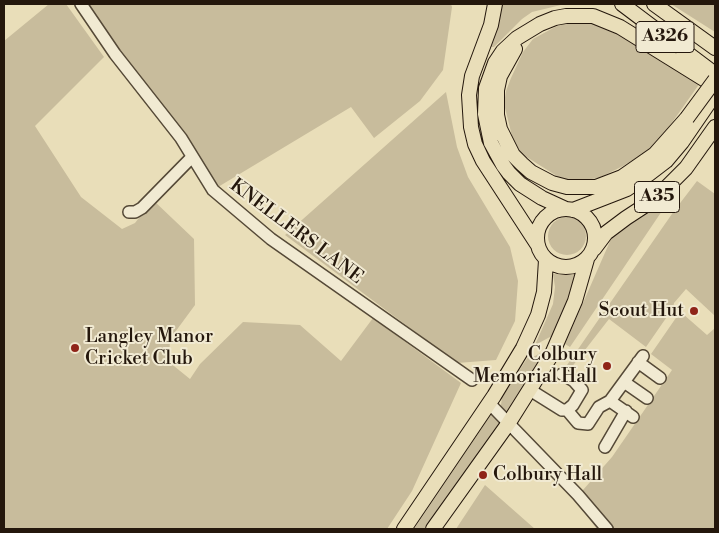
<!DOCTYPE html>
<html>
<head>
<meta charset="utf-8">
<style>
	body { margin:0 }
	#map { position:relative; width:719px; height:533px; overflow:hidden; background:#e9deb9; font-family:"Libre Bodoni",serif }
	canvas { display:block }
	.frame { position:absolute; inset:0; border:5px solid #24170c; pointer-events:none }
</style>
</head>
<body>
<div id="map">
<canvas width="719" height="533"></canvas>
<div class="frame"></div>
</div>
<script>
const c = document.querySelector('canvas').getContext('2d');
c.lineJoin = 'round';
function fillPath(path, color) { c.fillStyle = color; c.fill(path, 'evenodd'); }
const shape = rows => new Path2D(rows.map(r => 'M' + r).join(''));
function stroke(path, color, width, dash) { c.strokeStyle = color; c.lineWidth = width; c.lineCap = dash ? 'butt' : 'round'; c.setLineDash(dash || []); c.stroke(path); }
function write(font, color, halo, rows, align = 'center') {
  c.font = font + ' "Libre Bodoni",serif'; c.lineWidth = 4; c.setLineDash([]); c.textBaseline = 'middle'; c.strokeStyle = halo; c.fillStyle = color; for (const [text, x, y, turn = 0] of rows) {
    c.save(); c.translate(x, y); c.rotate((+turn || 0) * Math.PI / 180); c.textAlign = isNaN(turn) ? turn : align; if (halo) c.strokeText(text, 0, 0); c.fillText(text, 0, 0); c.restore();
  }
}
fillPath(shape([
	[49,4,66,4,104,57,35,126,81,197,122,229,135,223,153,200,194,239,195,305,170,339,169,362,190,379,200,364,243,322,300,325,341,361,373,318,461,383,412,491,387,529,4,529,4,41],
	[81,4,451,4,452,7,443,70,420,101,374,138,351,107,213,190],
	[502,4,565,4,532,12,522,19,494,47,488,47],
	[671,4,715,4,715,32],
	[571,21,589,22,607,27,700,83,666,131,648,151,623,166,599,178,577,181,560,178,522,154,513,140,504,104,506,91,511,78,523,52,533,39,555,27],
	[446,92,457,147,468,177,510,247,518,281,515,321,496,360,457,363,285,235],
	[697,181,715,194,715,316,686,289,674,303,673,308,646,347,609,319,571,368,567,365,674,211],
	[657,205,662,211,570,347,565,344,611,239,623,228],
	'548 236a19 19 0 1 1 38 0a19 19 0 1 1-38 0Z',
	[553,274,578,275,554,338,550,337,535,345,553,304,555,287],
	[680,312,683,314,707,335,715,328,715,529,597,529,577,503,583,490,612,457,672,370,651,354],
	[548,349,506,415,502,411,501,405,502,397,528,357,535,356],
	[492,413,500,425,426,529,414,529],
	[485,485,535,529,456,529]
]), '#c8bc9c');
const minor = shape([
	[81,4,115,54,181,138,213,190,271,239,472,380],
	[129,212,135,212,142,208,192,157],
	[638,362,660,378],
	[624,382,647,398],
	[530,390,562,410,567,410,573,405,582,390,574,381,562,374],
	[610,401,633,417],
	[489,403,578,495,607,529],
	[567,410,578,423,588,424,599,407,610,401,643,356],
	[605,447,626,411]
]);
const major = shape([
	[495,4,491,25,472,76,469,95,471,127,475,144,483,161,537,244],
	[622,4,715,74],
	[654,4,715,48],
	[515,49,500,76,497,90,497,115,500,129,513,155,522,164,531,172,552,183,567,187,596,187,622,177,655,154,687,118],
	'537 238a29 29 0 1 1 58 0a29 29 0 1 1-58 0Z',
	[566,209,542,198,520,184,509,173,503,165,491,143,485,114,486,88,495,63,503,51,517,38,540,24,555,18,566,16,593,16,620,27,715,86],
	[573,210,627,189,649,174,666,161,682,142,715,94],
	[594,249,606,233,626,218,655,199,686,168,715,127],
	[404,529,494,396,523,348,538,315,544,292,546,260],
	[433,529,508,424,552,354,575,301,587,259]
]);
stroke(minor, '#554937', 14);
stroke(major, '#24170c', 16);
stroke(minor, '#f1ead2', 11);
stroke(major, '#e9deb9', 14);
const majorBridge = shape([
	[687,118,715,80]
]);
stroke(majorBridge, '#24170c', 16, []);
stroke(majorBridge, '#e9deb9', 14);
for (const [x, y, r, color] of [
	[694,311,5,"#8f2418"],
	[75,348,5,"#8f2418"],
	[607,366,5,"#8f2418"],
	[483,475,5,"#8f2418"]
]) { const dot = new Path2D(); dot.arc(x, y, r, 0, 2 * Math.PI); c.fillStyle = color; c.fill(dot); stroke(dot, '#f1ead2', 2); }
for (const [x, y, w] of [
	[665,37,58],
	[657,197,45]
]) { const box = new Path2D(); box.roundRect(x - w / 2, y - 15.5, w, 31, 4); c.fillStyle = '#f1ead2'; c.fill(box); stroke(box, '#24170c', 1); }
write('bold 18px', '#24170c', null, [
	["A326",665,37],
	["A35",657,197]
]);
write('19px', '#24170c', '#f1ead2', [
	["KNELLERS LANE",296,232,37]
]);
write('19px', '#24170c', '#f1ead2', [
	["Scout Hut",684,311],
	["Langley Manor",85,337,"left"],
	["Cricket Club",85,359,"left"],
	["Colbury",597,355],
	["Memorial Hall",597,377],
	["Colbury Hall",493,475,"left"]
], 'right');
</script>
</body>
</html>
